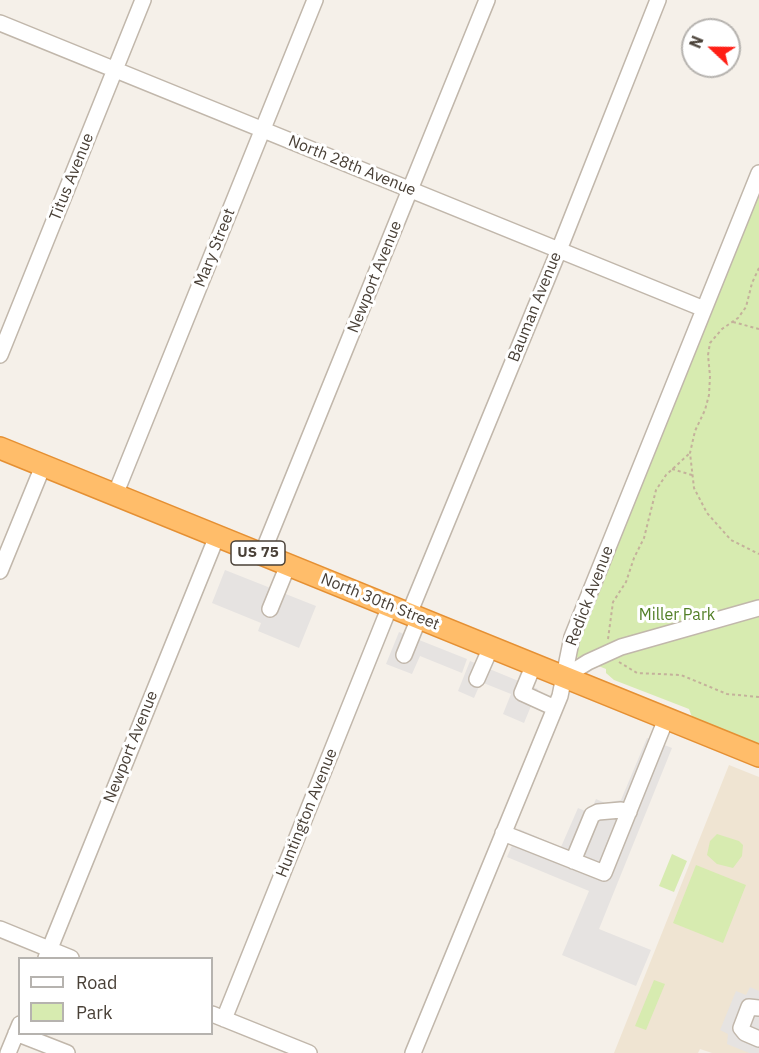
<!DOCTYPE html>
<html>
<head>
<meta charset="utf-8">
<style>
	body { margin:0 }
	#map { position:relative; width:759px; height:1053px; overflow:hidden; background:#f5f0e9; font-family:"IBM Plex Sans",sans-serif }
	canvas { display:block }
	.legend { position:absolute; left:18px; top:957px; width:195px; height:78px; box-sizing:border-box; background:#fff; border:2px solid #b6b3af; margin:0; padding:8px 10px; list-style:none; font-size:18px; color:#494037 }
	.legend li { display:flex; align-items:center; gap:12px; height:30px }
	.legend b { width:30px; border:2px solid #b6b3af }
	.north { position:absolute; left:681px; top:18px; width:60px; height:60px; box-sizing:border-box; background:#fff; border:2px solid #b6b3af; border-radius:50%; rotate:292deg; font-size:16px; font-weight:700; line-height:24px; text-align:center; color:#494037 }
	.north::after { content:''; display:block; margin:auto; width:21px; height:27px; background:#ff1f16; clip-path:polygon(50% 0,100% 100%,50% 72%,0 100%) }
</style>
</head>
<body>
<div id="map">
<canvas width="759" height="1053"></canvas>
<ul class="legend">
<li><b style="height:8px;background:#fff"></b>Road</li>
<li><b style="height:16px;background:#d7ebb0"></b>Park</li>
</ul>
<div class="north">N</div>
</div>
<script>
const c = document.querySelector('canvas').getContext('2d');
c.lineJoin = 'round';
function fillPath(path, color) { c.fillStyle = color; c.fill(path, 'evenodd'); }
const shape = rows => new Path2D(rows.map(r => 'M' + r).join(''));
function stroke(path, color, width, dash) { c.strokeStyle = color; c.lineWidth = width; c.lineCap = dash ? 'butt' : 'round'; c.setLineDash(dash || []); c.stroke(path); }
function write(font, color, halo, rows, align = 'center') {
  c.font = font + ' "IBM Plex Sans",sans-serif'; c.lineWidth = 6; c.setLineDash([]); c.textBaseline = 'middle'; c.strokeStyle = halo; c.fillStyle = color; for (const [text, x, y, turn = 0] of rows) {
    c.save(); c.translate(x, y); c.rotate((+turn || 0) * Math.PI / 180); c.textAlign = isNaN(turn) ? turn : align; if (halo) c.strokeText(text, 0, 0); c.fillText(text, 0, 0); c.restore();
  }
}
fillPath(shape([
	[729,765,759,777,759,1053,712,1053,700,1049,698,1053,614,1053]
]), '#efe4d2');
fillPath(shape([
	[759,192,759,751,700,723,692,717,689,709,614,680,606,673,606,669,576,657,577,640],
	[717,834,739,841,743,845,742,856,733,868,717,864,707,855,710,841],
	[672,854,687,861,674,892,659,886],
	[696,865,746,885,723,943,673,923],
	[654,980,665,984,646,1030,635,1026]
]), '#d7ebb0');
fillPath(shape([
	[225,570,316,606,299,648,258,631,261,623,212,603],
	[399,632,467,659,462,673,420,656,412,674,386,664],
	[470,661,538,689,524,723,503,714,511,694,481,682,474,698,458,691],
	[647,738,672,748,599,929,651,950,636,986,562,955,589,891,507,857,519,829,561,847,578,808,590,813,596,799,605,803,621,800],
	[750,987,759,991,759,1053,749,1053,727,1044,728,1034,720,1030,736,991,746,995]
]), '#e6e3e1');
const minor = shape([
	[0,23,704,309],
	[0,355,143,0],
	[115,495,315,0],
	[262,554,487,0],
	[0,571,43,466],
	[270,609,288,565],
	[409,614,559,250,658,0],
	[404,655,419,618],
	[534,664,522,693,555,708],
	[564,677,588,662,621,647,759,608],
	[477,679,491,647],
	[503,833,604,873,666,719],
	[573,861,592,815,598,812,621,810,629,812],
	[0,929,71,958],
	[46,958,217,536],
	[759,1008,749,1007,741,1028,745,1033,759,1039],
	[212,1014,309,1053],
	[224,1019,390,606],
	[16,1033,67,1053],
	[8,1053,20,1024],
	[413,1053,560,696,572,637,759,173]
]);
const highway = shape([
	[0,448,759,756]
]);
stroke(minor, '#c1b7ab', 18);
stroke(highway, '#e59033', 24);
stroke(shape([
	[759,268,752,283,746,307,738,318,722,329,710,343,708,355,710,376,709,395,705,410,695,431,690,453,694,488,707,513,731,540,759,554],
	[733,322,759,329],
	[672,469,692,475],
	[608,639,613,602,626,582,634,558,644,538,656,490,666,475,690,453],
	[619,662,637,673,681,675,727,694,759,697]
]), '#c4b19b', 2, [3, 3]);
stroke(minor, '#fff', 15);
stroke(highway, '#ffbd6a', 21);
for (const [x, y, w] of [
	[258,553,54]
]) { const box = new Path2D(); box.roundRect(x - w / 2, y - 12, w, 24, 4.5); c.fillStyle = '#fff'; c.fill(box); stroke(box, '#494037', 1.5); }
write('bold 15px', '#494037', null, [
	["US 75",258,553]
]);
write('16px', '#494037', '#fff', [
	["North 28th Avenue",352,166,22],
	["Titus Avenue",72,177,-68],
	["Mary Street",215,248,-68],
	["Newport Avenue",375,277,-68],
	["Bauman Avenue",535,307,-68],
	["Redick Avenue",590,596,-69],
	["North 30th Street",380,602,22],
	["Newport Avenue",131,747,-68],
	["Huntington Avenue",307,813,-68]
]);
write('16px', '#527f26', '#fff', [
	["Miller Park",677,615]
]);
</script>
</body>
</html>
